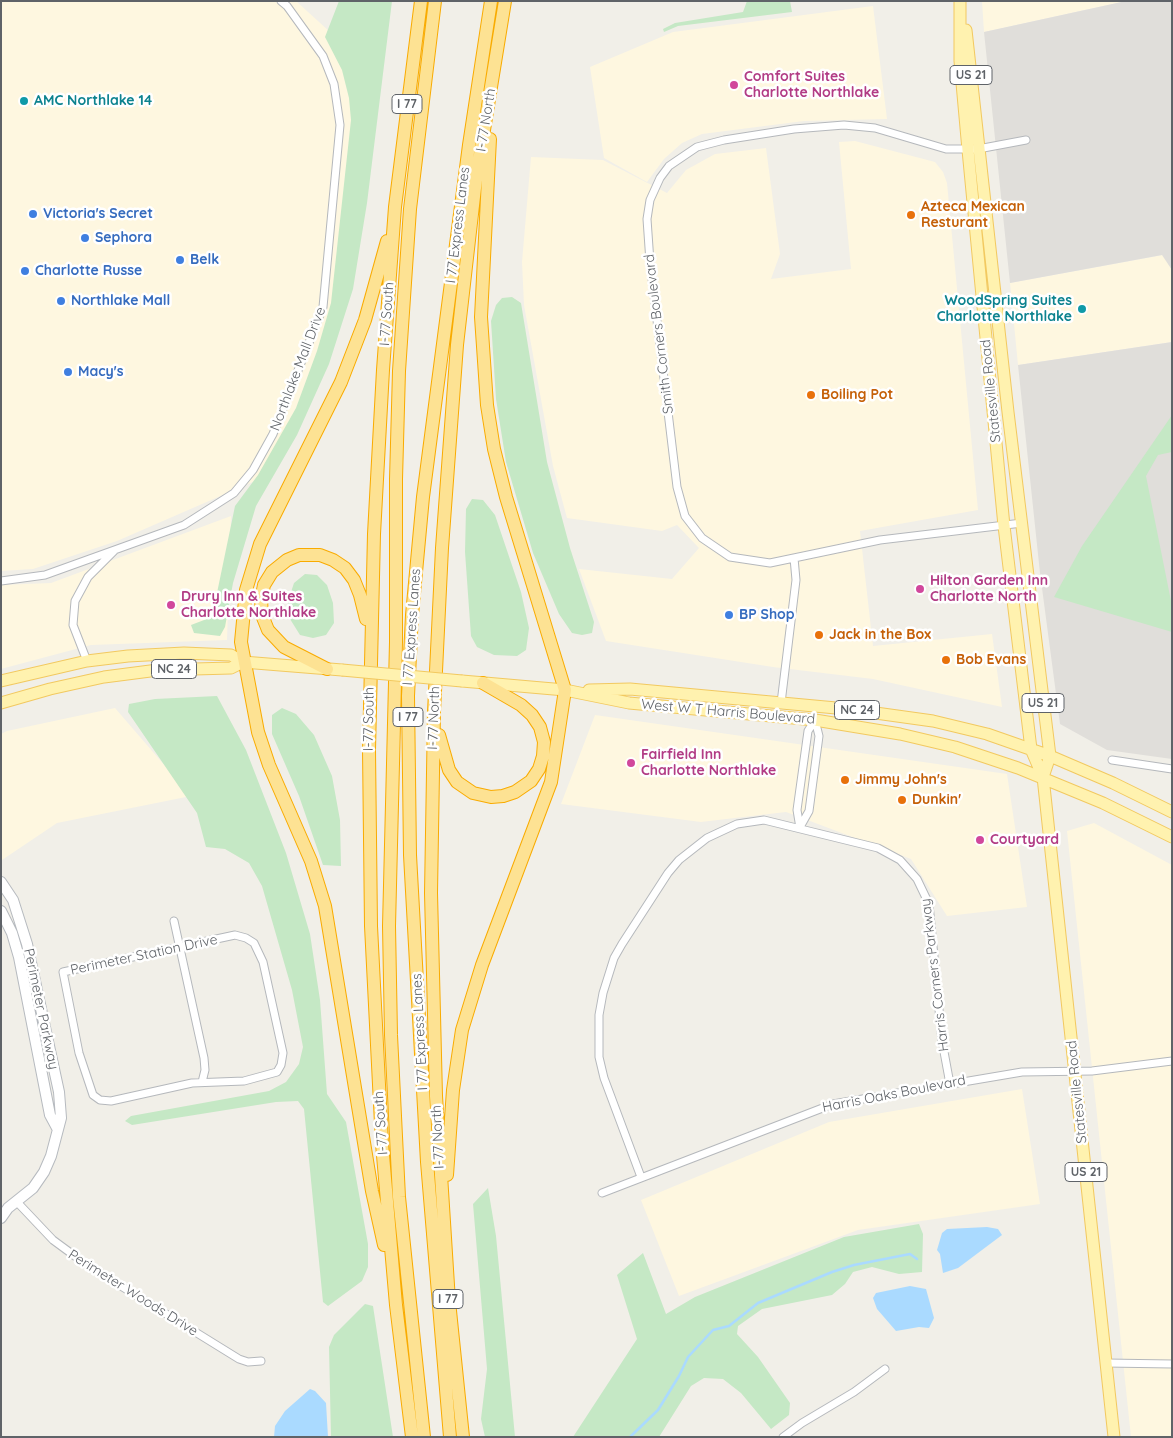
<!DOCTYPE html>
<html>
<head>
<meta charset="utf-8">
<style>
	body { margin:0 }
	#map { position:relative; width:1173px; height:1438px; overflow:hidden; background:#f1efe8; font-family:Quicksand,sans-serif }
	canvas { display:block }
	.frame { position:absolute; inset:0; border:2px solid #5f6368; pointer-events:none }
</style>
</head>
<body>
<div id="map">
<canvas width="1173" height="1438"></canvas>
<div class="frame"></div>
</div>
<script>
const c = document.querySelector('canvas').getContext('2d');
c.lineJoin = 'round';
function fillPath(path, color) { c.fillStyle = color; c.fill(path, 'evenodd'); }
const shape = rows => new Path2D(rows.map(r => 'M' + r).join(''));
function stroke(path, color, width, dash) { c.strokeStyle = color; c.lineWidth = width; c.lineCap = dash ? 'butt' : 'round'; c.setLineDash(dash || []); c.stroke(path); }
function write(font, color, halo, rows, align = 'center') {
  c.font = font + ' Quicksand,sans-serif'; c.lineWidth = 5; c.setLineDash([]); c.textBaseline = 'middle'; c.strokeStyle = halo; c.fillStyle = color; for (const [text, x, y, turn = 0] of rows) {
    c.save(); c.translate(x, y); c.rotate((+turn || 0) * Math.PI / 180); c.textAlign = isNaN(turn) ? turn : align; if (halo) c.strokeText(text, 0, 0); c.fillText(text, 0, 0); c.restore();
  }
}
fillPath(shape([
	[1,1,296,1,364,63,336,311,271,474,117,541,33,569,1,571],
	[982,1,1126,1,984,32],
	[873,6,887,119,804,121,702,134,682,143,664,159,647,182,604,158,590,67,673,32],
	[855,141,935,162,943,172,947,183,978,510,860,531,873,646,992,634,1002,707,873,679,773,667,606,641,579,569,672,579,699,548,677,525,662,531,567,518,553,466,524,305,522,262,531,157,603,160,667,193,686,170,715,154,766,148,780,254,771,279,851,269,839,142],
	[1163,255,1172,270,1172,342,1018,365,1010,283],
	[231,516,227,640,91,645,1,669,1,585,51,583],
	[115,708,191,796,57,823,2,860,1,734,7,731],
	[595,715,1007,774,1027,907,947,916,911,859,786,812,701,822,561,804],
	[1094,823,1172,865,1172,1437,1131,1437,1067,831],
	[1022,1089,1040,1204,858,1230,679,1296,641,1200,829,1122]
]), '#fef7e0');
fillPath(shape([
	[1126,1,1172,1,1172,270,1162,255,1010,283,984,32],
	[1172,342,1172,759,1107,750,1060,724,1040,573,1018,365]
]), '#e0deda');
fillPath(shape([
	[339,1,392,1,367,203,353,289,329,364,297,435,256,506,233,583,225,627,220,636,194,633,191,625,212,617,235,506,258,475,296,408,317,351,331,303,351,120,349,98,342,70,325,37],
	[747,1,790,1,792,12,678,26,664,32,663,29,675,23,743,12],
	[512,297,521,303,547,462,570,548,594,622,592,633,582,635,572,633,559,614,533,553,506,462,496,399,491,321,496,305,502,298],
	[1172,415,1172,452,1158,455,1146,476,1172,606,1172,632,1054,597,1082,546],
	[472,499,483,500,495,515,521,592,529,628,526,650,517,656,494,655,477,647,471,636,465,552,466,509],
	[305,574,317,575,327,585,333,603,334,623,326,635,313,638,300,635,290,619,288,601,294,583],
	[217,696,246,750,286,853,310,934,320,1000,327,1094,346,1122,368,1244,368,1267,362,1281,328,1306,323,1302,304,1109,298,1101,276,1102,132,1125,125,1121,131,1116,269,1091,286,1082,299,1064,303,1047,292,990,262,886,249,863,225,849,206,847,197,813,128,712,129,704,155,699],
	[282,708,296,714,314,735,332,776,340,820,341,866,323,865,299,796,272,734,272,715],
	[488,1188,496,1236,515,1437,485,1437,481,1419,487,1369,473,1204],
	[919,1224,923,1234,922,1272,899,1274,872,1267,853,1272,845,1284,832,1295,762,1309,738,1326,737,1334,758,1357,790,1403,789,1415,771,1429,741,1393,723,1379,704,1378,691,1386,659,1437,573,1437,637,1339,617,1275,643,1253,666,1314,695,1297,844,1237],
	[365,1304,373,1306,393,1437,331,1437,329,1347,334,1335]
]), '#c5e8c5');
fillPath(shape([
	[987,1227,998,1229,1002,1235,958,1268,943,1273,940,1254,937,1250,942,1233,947,1229],
	[910,1286,926,1289,934,1318,929,1328,919,1327,896,1331,877,1309,873,1298,876,1293],
	[310,1389,315,1391,326,1403,328,1437,274,1437,275,1426,285,1411]
]), '#aadaff');
stroke(shape([
	[630,1437,658,1410,679,1376,688,1357,713,1330,729,1326,758,1303,832,1272,854,1265,910,1254,917,1259]
]), '#aadaff', 2.5);
const street = shape([
	[1022,523,880,540,770,563,730,557,702,538,685,516,677,487,650,262,647,219,650,200,660,178,669,166,697,147,724,140,794,129,844,125,875,128,946,149,978,149,1026,140],
	[1,581,45,575,184,525,234,493,253,470,273,434,323,307,340,125,334,84,323,56,287,6,281,1],
	[87,661,73,625,75,601,88,577,114,551],
	[781,703,796,580,794,558],
	[1112,760,1172,769],
	[800,827,809,811,819,736,815,720],
	[800,828,797,810,808,731,815,720],
	[174,921,204,1058,205,1070,202,1082],
	[235,935,246,938,254,943,263,962,283,1053,281,1065,277,1072,244,1081,192,1083,111,1101,100,1100,93,1095,79,1053,63,972,235,935],
	[641,1177,604,1078,599,1057,599,1015,603,993,614,958,622,944,668,873,679,860,707,838,737,824,764,820,878,848,900,860,917,879,929,904,942,1041,950,1084],
	[602,1193,833,1104,1022,1072,1092,1071,1172,1061],
	[17,1202,53,1240,87,1265,239,1359,248,1362,261,1361],
	[1106,1363,1172,1364],
	[783,1437,802,1423,854,1392,885,1369]
]);
const secondary = shape([
	[1,882,13,900,27,944,59,1092,61,1118,51,1156,44,1172,33,1188,8,1208,1,1218],
	[1,911,12,933,19,957,50,1115,57,1128]
]);
const primary = shape([
	[960,1,960,61,968,150,1004,526,1031,749,1043,777,1114,1437],
	[966,30,1008,412,1050,756,1043,777],
	[1,681,87,661,128,656,184,653,231,655,243,662,342,670],
	[462,681,565,690,629,703,815,720,900,734,955,747,1018,768,1103,803,1172,837],
	[589,690,630,689,847,709,933,721,987,734,1050,756,1113,783,1172,812],
	[1,703,50,689,104,677,158,670,231,668,243,662]
]);
const highway = shape([
	[327,669,284,647,268,630,262,615,261,600,264,585,272,572,287,560,299,555,320,555,333,560,345,568,354,580,360,595,366,619],
	[439,735,449,770,457,782,473,793,491,797,503,796,515,792,531,781,539,769,543,756,544,742,540,727,532,715,521,705,483,683],
	[447,1175,453,1090,462,1030,482,965,551,782,565,690,506,497,494,449,487,405,481,317,490,139],
	[384,1245,372,1191,325,906,311,861,269,765,258,732,241,642,246,590,260,544,341,382,365,320,387,241],
	[412,1437,396,1305,382,1144,371,926,369,750,374,534,383,370,395,207,421,1],
	[424,1437,399,1197,391,1035,389,926,396,642,396,479,399,371,410,209,435,1],
	[450,1437,427,1162,410,855,408,696,412,615,423,497,469,145,491,1],
	[463,1437,449,1301,436,1096,431,893,434,712,442,548,457,345,476,179,505,1]
]);
stroke(street, '#b5b8bc', 9);
stroke(secondary, '#b6babf', 12);
stroke(primary, '#f2c960', 13);
stroke(highway, '#f9ab00', 14);
stroke(street, '#fff', 7);
stroke(secondary, '#fff', 10);
stroke(primary, '#fff2af', 11);
stroke(highway, '#fde293', 12);
const primaryBridge = shape([
	[342,670,462,681]
]);
stroke(primaryBridge, '#f2c960', 13, []);
stroke(primaryBridge, '#fff2af', 11);
for (const [x, y, r, color] of [
	[734,85,5,"#d1479c"],
	[24,101,5,"#0f9aa8"],
	[33,214,5,"#3f7fe0"],
	[911,215,5,"#e8710a"],
	[85,238,5,"#3f7fe0"],
	[180,260,5,"#3f7fe0"],
	[25,271,5,"#3f7fe0"],
	[61,301,5,"#3f7fe0"],
	[1082,309,5,"#0f9aa8"],
	[68,372,5,"#3f7fe0"],
	[811,395,5,"#e8710a"],
	[920,589,5,"#d1479c"],
	[171,605,5,"#d1479c"],
	[729,615,5,"#3f7fe0"],
	[819,635,5,"#e8710a"],
	[946,660,5,"#e8710a"],
	[631,763,5,"#d1479c"],
	[845,780,5,"#e8710a"],
	[902,800,5,"#e8710a"],
	[980,840,5,"#d1479c"]
]) { const dot = new Path2D(); dot.arc(x, y, r, 0, 2 * Math.PI); c.fillStyle = color; c.fill(dot); stroke(dot, '#fff', 2); }
for (const [x, y, w] of [
	[971,75,42],
	[407,104,30],
	[174,669,45],
	[1043,703,42],
	[857,710,45],
	[408,717,30],
	[1086,1172,42],
	[448,1299,30]
]) { const box = new Path2D(); box.roundRect(x - w / 2, y - 9.5, w, 19, 4); c.fillStyle = '#fff'; c.fill(box); stroke(box, '#5f6368', 1); }
write('bold 12px', '#5f6368', null, [
	["US 21",971,75],
	["I 77",407,104],
	["NC 24",174,669],
	["US 21",1043,703],
	["NC 24",857,710],
	["I 77",408,717],
	["US 21",1086,1172],
	["I 77",448,1299]
]);
write('bold 14px', '#b23c85', '#fff', [
	["Comfort Suites",744,77],
	["Charlotte Northlake",744,93],
	["Hilton Garden Inn",930,581],
	["Charlotte North",930,597],
	["Drury Inn & Suites",181,597],
	["Charlotte Northlake",181,613],
	["Fairfield Inn",641,755],
	["Charlotte Northlake",641,771],
	["Courtyard",990,840]
], 'left');
write('bold 14px', '#0d838f', '#fff', [
	["AMC Northlake 14",34,101],
	["WoodSpring Suites",1072,301,"right"],
	["Charlotte Northlake",1072,317,"right"]
], 'left');
write('14px', '#5f6368', '#fff', [
	["I-77 North",486,120,-81],
	["I 77 Express Lanes",458,225,-83],
	["I-77 South",387,314,-86],
	["Smith Corners Boulevard",659,334,-97],
	["Northlake Mall Drive",298,369,-69],
	["Statesville Road",991,391,-96],
	["I 77 Express Lanes",412,627,-86],
	["West W T Harris Boulevard",728,712,5],
	["I-77 North",434,718,-88],
	["I-77 South",369,719,-89],
	["Perimeter Station Drive",144,955,-12],
	["Harris Corners Parkway",935,975,-97],
	["Perimeter Parkway",41,1009,78],
	["I 77 Express Lanes",420,1032,-93],
	["Statesville Road",1077,1092,-96],
	["Harris Oaks Boulevard",894,1094,-11],
	["I-77 South",381,1123,-94],
	["I-77 North",438,1137,-93],
	["Perimeter Woods Drive",133,1293,32]
]);
write('bold 14px', '#c56008', '#fff', [
	["Azteca Mexican",921,207],
	["Resturant",921,223],
	["Boiling Pot",821,395],
	["Jack in the Box",829,635],
	["Bob Evans",956,660],
	["Jimmy John's",855,780],
	["Dunkin'",912,800]
], 'left');
write('bold 14px', '#366cbe', '#fff', [
	["Victoria's Secret",43,214],
	["Sephora",95,238],
	["Belk",190,260],
	["Charlotte Russe",35,271],
	["Northlake Mall",71,301],
	["Macy's",78,372],
	["BP Shop",739,615]
], 'left');
</script>
</body>
</html>
